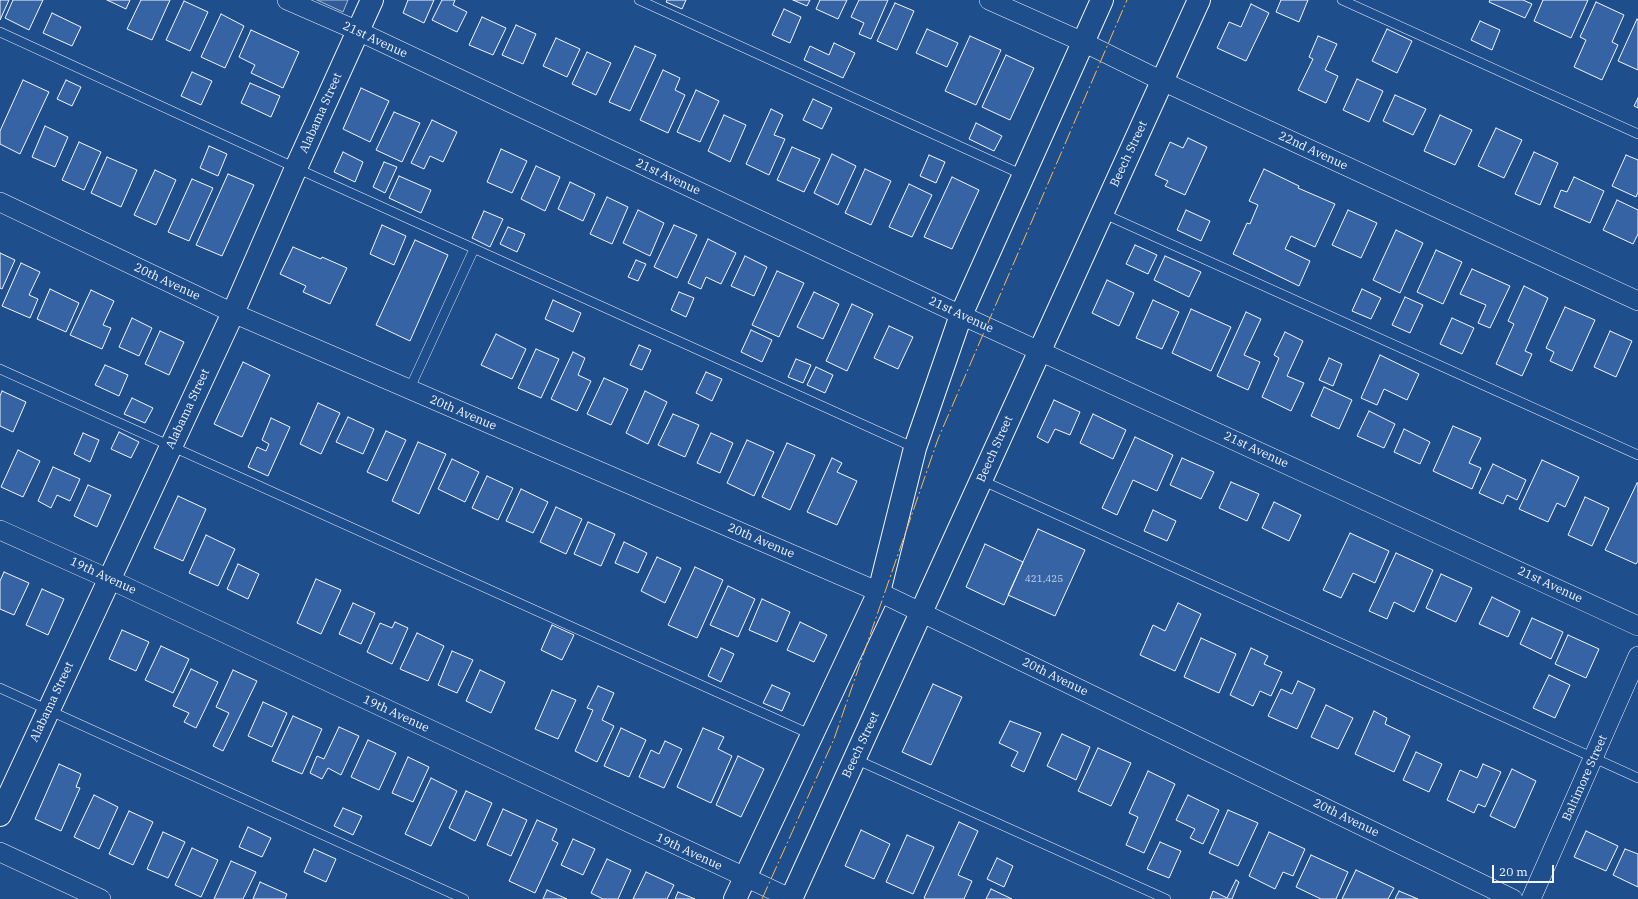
<!DOCTYPE html>
<html>
<head>
<meta charset="utf-8">
<style>
	body { margin:0 }
	#map { position:relative; width:1638px; height:899px; overflow:hidden; background:#1f4e8c; font-family:"IBM Plex Serif",serif }
	canvas { display:block }
	.scale { position:absolute; left:1492px; top:865px; width:62px; height:18px; box-sizing:border-box; border:2px solid #f2f6ff; border-top:0; padding-left:5px; font-size:12px; line-height:14px; white-space:nowrap; color:#f2f6ff; -webkit-text-stroke:3px #1f4e8c; paint-order:stroke }
</style>
</head>
<body>
<div id="map">
<canvas width="1638" height="899"></canvas>
<div class="scale">20 m</div>
</div>
<script>
const g = document.querySelector('canvas').getContext('2d');
g.lineJoin = 'round';
function fill(path, color) { g.fillStyle = color; g.fill(path, 'evenodd'); }
const poly = rows => new Path2D(rows.map(r => 'M' + r).join(''));
function trace(path, color, width, dash) { g.strokeStyle = color; g.lineWidth = width; g.lineCap = dash ? 'butt' : 'round'; g.setLineDash(dash || []); g.stroke(path); }
function drawText(font, color, halo, rows, align = 'center') {
  g.font = font + ' "IBM Plex Serif",serif'; g.lineWidth = 3; g.setLineDash([]); g.textBaseline = 'middle'; g.strokeStyle = halo; g.fillStyle = color; for (const [text, x, y, turn = 0] of rows) {
    g.save(); g.translate(x, y); g.rotate((+turn || 0) * Math.PI / 180); g.textAlign = isNaN(turn) ? turn : align; if (halo) g.strokeText(text, 0, 0); g.fillText(text, 0, 0); g.restore();
  }
}
const built = poly([
	[317,0,348,0,343,12,317,0]
]);
fill(built, '#305b95');
trace(built, '#a8bbd7', 1);
const building = poly([
	[0,0,9,0,0,20,0,0],
	[13,0,43,0,29,30,5,18,13,0],
	[107,0,130,0,126,9,107,0],
	[141,0,170,0,152,40,127,29,141,0],
	[408,0,434,0,424,23,403,13,408,0],
	[442,0,455,0,453,5,467,12,457,32,432,20,442,0],
	[667,0,686,0,682,9,666,2,667,0],
	[793,0,810,0,807,6,793,0],
	[820,0,847,0,838,19,816,9,820,0],
	[859,0,888,0,871,39,859,34,864,23,851,17,859,0],
	[1281,0,1308,0,1299,22,1276,12,1281,0],
	[1490,0,1523,0,1532,4,1525,18,1489,2,1490,0],
	[1543,0,1588,0,1571,38,1534,21,1543,0],
	[184,1,208,12,190,51,166,40,184,1],
	[1596,2,1624,15,1612,42,1618,45,1602,80,1574,67,1586,40,1580,37,1596,2],
	[895,3,914,11,897,50,877,41,895,3],
	[1251,4,1269,13,1246,61,1217,48,1229,22,1241,27,1251,4],
	[784,9,801,17,790,43,772,35,784,9],
	[52,13,81,27,72,46,43,33,52,13],
	[221,14,244,26,225,68,201,57,221,14],
	[482,17,506,28,493,55,469,45,482,17],
	[1637,19,1638,20,1638,70,1618,61,1637,19],
	[1480,21,1500,30,1492,50,1471,40,1480,21],
	[516,25,536,34,523,64,502,55,516,25],
	[927,29,958,43,947,67,916,53,927,29],
	[1387,29,1412,41,1397,73,1372,61,1387,29],
	[251,30,299,52,283,88,251,73,255,65,239,57,251,30],
	[970,36,1001,50,976,105,945,91,970,36],
	[1318,36,1337,44,1325,70,1338,76,1326,103,1298,90,1313,59,1309,57,1318,36],
	[556,38,580,49,567,77,543,66,556,38],
	[834,43,855,53,843,78,804,60,810,46,829,55,834,43],
	[635,46,656,55,630,111,609,102,635,46],
	[587,52,611,63,596,95,572,84,587,52],
	[1006,55,1034,68,1010,120,982,107,1006,55],
	[663,70,680,78,675,90,685,95,668,133,640,120,663,70],
	[192,72,212,81,201,105,181,96,192,72],
	[1357,79,1383,91,1369,122,1343,110,1357,79],
	[23,80,49,92,20,154,0,144,0,131,23,80],
	[66,80,81,87,72,106,57,99,66,80],
	[250,83,280,96,271,117,241,103,250,83],
	[361,88,389,101,370,142,343,129,361,88],
	[696,90,719,101,700,142,677,132,696,90],
	[1395,95,1426,109,1413,135,1383,121,1395,95],
	[1638,98,1638,108,1634,106,1638,98],
	[813,99,832,108,822,129,803,120,813,99],
	[771,109,783,115,774,135,785,139,769,175,746,164,771,109],
	[394,112,420,123,402,162,376,150,394,112],
	[724,115,746,125,730,162,708,151,724,115],
	[1440,115,1472,130,1455,165,1424,151,1440,115],
	[432,120,457,132,443,162,430,156,424,169,411,163,432,120],
	[976,123,1002,136,994,151,969,139,976,123],
	[45,126,68,137,55,167,32,157,45,126],
	[1496,128,1522,140,1504,178,1478,166,1496,128],
	[1188,138,1207,147,1185,195,1165,186,1168,181,1155,175,1170,142,1183,148,1188,138],
	[79,142,101,152,84,190,62,180,79,142],
	[209,146,227,154,218,176,200,168,209,146],
	[792,147,820,159,804,192,777,180,792,147],
	[501,149,527,161,512,193,487,182,501,149],
	[343,152,363,162,355,182,334,172,343,152],
	[1534,152,1558,163,1540,205,1515,194,1534,152],
	[832,154,856,166,838,205,814,193,832,154],
	[929,155,945,162,936,183,920,176,929,155],
	[1626,155,1638,160,1638,192,1636,197,1612,186,1626,155],
	[107,157,137,170,121,207,91,193,107,157],
	[384,162,397,167,385,193,373,187,384,162],
	[536,166,560,177,545,211,521,199,536,166],
	[865,169,891,181,871,225,845,213,865,169],
	[1264,169,1299,186,1298,188,1335,204,1315,247,1291,236,1285,249,1310,261,1299,286,1233,254,1247,223,1250,224,1258,205,1249,201,1264,169],
	[155,170,176,180,156,225,134,215,155,170],
	[228,174,254,185,222,256,196,245,228,174],
	[399,176,431,190,421,213,389,198,399,176],
	[952,177,979,190,952,249,924,237,952,177],
	[1574,177,1604,191,1590,223,1554,207,1561,190,1567,192,1574,177],
	[192,179,213,188,189,241,168,232,192,179],
	[570,182,595,194,583,221,558,209,570,182],
	[909,184,932,195,912,237,889,227,909,184],
	[607,197,628,207,612,244,590,234,607,197],
	[1617,200,1638,210,1638,234,1633,244,1603,230,1617,200],
	[638,210,664,223,650,256,623,243,638,210],
	[1186,210,1210,221,1201,241,1177,230,1186,210],
	[1348,210,1377,223,1361,258,1332,245,1348,210],
	[484,211,503,219,490,247,472,238,484,211],
	[382,225,406,236,394,265,370,254,382,225],
	[674,225,697,235,677,278,654,267,674,225],
	[508,227,525,234,517,252,500,244,508,227],
	[1396,230,1423,243,1400,293,1373,280,1396,230],
	[708,239,736,253,721,284,706,277,701,289,688,283,708,239],
	[415,240,448,255,410,341,376,325,415,240],
	[1135,245,1157,255,1148,274,1126,264,1135,245],
	[293,247,321,259,322,257,347,268,330,304,303,292,306,286,280,274,293,247],
	[1436,250,1462,262,1443,304,1417,292,1436,250],
	[0,253,15,260,2,289,0,288,0,253],
	[745,256,767,267,754,296,731,286,745,256],
	[1165,256,1201,272,1189,297,1154,280,1165,256],
	[636,260,646,264,638,281,628,277,636,260],
	[21,263,40,272,29,295,38,299,30,318,2,306,21,263],
	[1472,269,1510,286,1490,328,1478,323,1486,305,1460,294,1472,269],
	[777,271,804,283,779,337,752,325,777,271],
	[1107,280,1134,293,1119,326,1092,313,1107,280],
	[1524,286,1548,298,1525,351,1532,354,1522,376,1496,364,1514,324,1508,321,1524,286],
	[50,289,79,303,66,332,37,319,50,289],
	[1362,289,1381,298,1371,319,1352,311,1362,289],
	[91,290,114,301,103,325,111,328,102,349,70,335,91,290],
	[679,292,694,298,686,317,671,310,679,292],
	[814,292,839,304,823,339,797,327,814,292],
	[1405,297,1423,305,1410,333,1392,325,1405,297],
	[553,300,581,313,573,332,545,319,553,300],
	[1153,300,1179,312,1162,349,1136,338,1153,300],
	[852,304,873,314,847,371,826,361,852,304],
	[1565,307,1595,320,1572,371,1550,361,1554,352,1546,348,1565,307],
	[1191,309,1231,327,1211,371,1172,353,1191,309],
	[1246,312,1261,319,1244,355,1260,362,1248,390,1217,376,1246,312],
	[132,318,152,328,139,356,119,347,132,318],
	[1452,318,1474,328,1462,354,1440,344,1452,318],
	[889,326,913,337,898,369,874,358,889,326],
	[751,330,772,340,762,362,741,352,751,330],
	[160,331,184,342,169,375,145,364,160,331],
	[1610,331,1632,341,1616,377,1594,367,1610,331],
	[1285,332,1303,341,1287,376,1304,383,1291,411,1262,397,1279,358,1274,355,1285,332],
	[496,334,526,349,512,379,481,365,496,334],
	[639,345,651,350,642,370,630,365,639,345],
	[536,349,559,359,541,398,518,388,536,349],
	[573,352,585,358,578,375,591,381,577,411,551,399,573,352],
	[1380,355,1419,374,1407,400,1384,389,1377,405,1361,398,1380,355],
	[1329,358,1342,364,1333,386,1319,380,1329,358],
	[796,359,811,365,803,383,788,377,796,359],
	[243,362,270,375,242,437,214,424,243,362],
	[105,365,128,375,119,396,95,385,105,365],
	[816,367,833,375,825,393,807,385,816,367],
	[706,372,722,379,712,401,696,393,706,372],
	[604,378,628,389,611,425,587,414,604,378],
	[1324,387,1352,400,1339,429,1311,416,1324,387],
	[2,391,26,402,13,432,0,426,0,396,2,391],
	[645,391,667,402,648,444,626,433,645,391],
	[132,398,153,408,145,423,124,414,132,398],
	[1054,400,1080,412,1070,435,1055,429,1048,443,1037,437,1054,400],
	[318,403,340,413,321,454,300,444,318,403],
	[1369,411,1395,424,1384,448,1357,436,1369,411],
	[673,414,699,425,685,457,658,445,673,414],
	[1093,414,1126,430,1113,459,1080,443,1093,414],
	[348,417,374,429,363,454,336,442,348,417],
	[271,418,290,427,268,476,248,467,257,447,266,451,269,444,262,440,271,418],
	[1453,426,1481,438,1469,463,1481,468,1472,489,1433,471,1453,426],
	[1404,429,1430,442,1420,464,1394,452,1404,429],
	[386,431,406,440,387,481,367,472,386,431],
	[119,432,139,442,131,458,111,449,119,432],
	[83,433,99,440,90,462,74,454,83,433],
	[711,433,733,443,720,473,697,463,711,433],
	[1135,437,1173,455,1157,491,1133,480,1117,515,1102,508,1135,437],
	[747,440,774,452,754,496,727,483,747,440],
	[418,442,446,454,419,514,392,501,418,442],
	[787,443,815,455,790,510,762,497,787,443],
	[18,450,40,461,23,497,1,487,18,450],
	[832,458,842,463,837,472,857,481,837,525,807,512,832,458],
	[1182,458,1214,472,1201,499,1170,485,1182,458],
	[452,459,479,472,465,502,438,489,452,459],
	[1542,460,1579,477,1565,507,1557,503,1548,522,1519,509,1542,460],
	[1493,464,1526,480,1517,500,1507,495,1503,504,1479,493,1493,464],
	[53,467,80,479,70,501,57,495,51,508,38,501,53,467],
	[487,476,513,488,498,520,472,508,487,476],
	[1231,482,1259,494,1247,521,1219,508,1231,482],
	[1637,483,1638,483,1638,561,1636,564,1605,550,1637,483],
	[88,485,111,495,97,527,74,516,88,485],
	[521,489,548,502,533,533,506,521,521,489],
	[178,496,206,509,183,561,154,548,178,496],
	[1585,497,1609,508,1592,546,1568,535,1585,497],
	[1274,502,1301,515,1289,541,1262,528,1274,502],
	[556,507,582,519,566,554,540,542,556,507],
	[1153,510,1176,521,1167,541,1144,531,1153,510],
	[588,522,615,534,601,566,574,554,588,522],
	[1038,529,1085,550,1055,616,1008,595,1038,529],
	[1350,533,1389,551,1375,583,1353,573,1341,598,1323,590,1350,533],
	[206,535,235,549,218,586,189,573,206,535],
	[624,542,647,553,638,573,615,563,624,542],
	[985,544,1023,562,1004,605,966,587,985,544],
	[1396,553,1433,570,1414,612,1394,602,1387,619,1369,611,1396,553],
	[657,557,681,568,665,603,641,591,657,557],
	[238,564,259,574,248,599,227,589,238,564],
	[695,567,723,580,697,638,668,625,695,567],
	[4,572,29,583,14,615,0,609,0,581,4,572],
	[1441,574,1472,588,1456,622,1426,608,1441,574],
	[316,579,341,590,321,634,297,623,316,579],
	[728,586,755,599,738,637,710,625,728,586],
	[42,589,64,599,48,635,26,625,42,589],
	[1492,597,1520,611,1508,637,1479,624,1492,597],
	[762,599,790,612,777,642,749,630,762,599],
	[353,603,375,613,361,644,339,634,353,603],
	[1178,603,1201,614,1175,671,1140,655,1153,625,1165,631,1178,603],
	[1532,618,1563,632,1551,659,1520,644,1532,618],
	[395,622,408,628,392,664,367,652,380,623,392,628,395,622],
	[800,622,827,635,814,662,787,650,800,622],
	[552,625,574,635,562,660,541,650,552,625],
	[122,630,149,642,136,671,109,659,122,630],
	[417,633,444,646,428,681,400,669,417,633],
	[1568,635,1599,649,1586,678,1555,664,1568,635],
	[1201,638,1236,654,1219,693,1184,677,1201,638],
	[161,646,189,659,173,693,145,680,161,646],
	[721,648,734,654,721,682,708,676,721,648],
	[1251,648,1268,656,1264,664,1282,672,1271,696,1260,691,1253,706,1230,695,1251,648],
	[452,651,473,660,457,693,438,685,452,651],
	[191,669,218,682,196,728,184,722,189,713,173,706,191,669],
	[233,670,257,681,223,751,213,746,229,713,216,707,233,670],
	[480,670,505,682,491,713,466,701,480,670],
	[1549,675,1570,685,1555,718,1533,708,1549,675],
	[1298,681,1315,689,1297,729,1268,716,1281,689,1292,694,1298,681],
	[933,684,962,697,931,765,902,752,933,684],
	[772,685,790,693,782,711,763,703,772,685],
	[598,686,614,693,602,720,614,726,597,762,575,751,593,710,587,708,598,686],
	[552,690,576,700,558,739,535,729,552,690],
	[263,702,287,713,272,747,248,736,263,702],
	[1326,705,1353,718,1338,749,1311,737,1326,705],
	[1374,711,1387,718,1385,724,1410,736,1394,772,1355,754,1374,711],
	[293,716,322,729,302,774,272,761,293,716],
	[1010,721,1041,733,1024,772,1011,766,1018,752,999,743,1010,721],
	[339,727,359,736,341,775,328,768,322,779,310,773,317,756,324,759,339,727],
	[621,728,646,740,629,777,604,766,621,728],
	[703,728,724,737,718,749,732,756,711,803,677,787,703,728],
	[1062,734,1090,747,1076,780,1047,766,1062,734],
	[368,740,396,753,379,790,351,777,368,740],
	[665,741,682,749,664,788,639,777,651,750,659,754,665,741],
	[1098,748,1131,763,1111,806,1078,791,1098,748],
	[1416,752,1442,764,1429,792,1403,780,1416,752],
	[738,756,764,769,741,817,716,805,738,756],
	[408,757,429,767,413,802,392,793,408,757],
	[59,764,81,774,76,787,80,788,61,831,35,819,59,764],
	[1483,764,1501,772,1485,807,1478,804,1474,813,1447,800,1460,770,1477,778,1483,764],
	[1512,769,1536,781,1515,828,1490,816,1512,769],
	[1148,771,1175,784,1144,853,1126,845,1138,817,1129,813,1148,771],
	[431,778,457,791,431,846,405,834,431,778],
	[466,791,492,803,475,841,449,828,466,791],
	[94,795,118,807,99,849,74,837,94,795],
	[1188,795,1219,810,1203,844,1190,838,1195,829,1176,820,1188,795],
	[343,808,362,816,353,835,334,826,343,808],
	[503,809,527,820,511,856,487,845,503,809],
	[1228,810,1258,823,1238,866,1209,853,1228,810],
	[129,811,153,822,133,865,109,854,129,811],
	[537,820,557,829,552,840,558,843,535,893,509,881,537,820],
	[959,822,978,831,958,875,972,881,964,899,926,899,924,898,959,822],
	[248,827,271,838,262,857,239,847,248,827],
	[861,830,890,844,874,879,845,866,861,830],
	[1586,831,1618,846,1606,871,1574,857,1586,831],
	[163,832,185,842,168,878,147,869,163,832],
	[1269,832,1305,849,1293,876,1283,872,1275,889,1249,876,1269,832],
	[907,835,934,847,913,894,886,882,907,835],
	[573,839,595,849,583,875,561,865,573,839],
	[1160,842,1181,851,1169,878,1147,869,1160,842],
	[192,848,218,860,201,897,175,885,192,848],
	[314,849,336,859,326,882,304,872,314,849],
	[1625,849,1638,854,1638,887,1613,875,1625,849],
	[1311,855,1348,872,1336,899,1321,899,1296,887,1311,855],
	[997,858,1013,866,1004,887,987,879,997,858],
	[607,859,631,870,618,899,603,899,591,893,607,859],
	[231,861,256,872,243,899,214,899,231,861],
	[1356,870,1394,888,1388,899,1342,899,1356,870],
	[646,872,674,885,667,899,633,899,646,872],
	[1236,880,1239,882,1232,899,1210,899,1213,891,1227,898,1236,880],
	[260,882,287,894,285,899,253,899,260,882],
	[991,889,1012,899,986,899,991,889],
	[547,890,567,899,543,899,547,890],
	[1399,891,1418,899,1395,899,1399,891],
	[678,892,695,899,675,899,678,892]
]);
fill(building, '#3563a3');
trace(building, '#f2f6ff', 1);
const lane = poly([
	[639,0,1023,175],
	[1342,0,1638,134],
	[0,32,296,168,915,448],
	[1102,213,1638,455],
	[0,369,812,735],
	[409,390,474,249],
	[981,480,1638,778],
	[0,688,464,899],
	[855,759,1166,899]
]);
const street = poly([
	[287,0,358,31,961,315,1638,626],
	[989,0,1083,42,1162,81,1638,301],
	[0,202,233,313,879,592,1513,899],
	[0,530,109,579,792,899],
	[0,852,101,899],
	[1531,899,1638,656]
]);
const secondary = poly([
	[0,815,233,313,296,168,372,0],
	[735,899,879,592,915,448,961,315,1102,0],
	[791,899,1199,0]
]);
trace(lane, '#f2f6ff', 10);
trace(street, '#f2f6ff', 20);
trace(secondary, '#f2f6ff', 24);
trace(lane, '#1f4e8c', 9);
trace(street, '#1f4e8c', 19);
trace(secondary, '#1f4e8c', 22);
trace(poly([
	[762,899,834,739,938,439,1127,0]
]), '#ffb74d', 1, [14, 3, 2, 3]);
drawText('10px', '#c3d1e8', null, [
	["421,425",1044,579]
]);
drawText('12px', '#f2f6ff', '#1f4e8c', [
	["21st Avenue",375,40,25],
	["Alabama Street",321,113,-66],
	["22nd Avenue",1313,151,25],
	["Beech Street",1129,154,-65],
	["21st Avenue",668,177,25],
	["20th Avenue",167,282,25],
	["21st Avenue",961,315,25],
	["Alabama Street",188,409,-65],
	["20th Avenue",463,413,23],
	["Beech Street",995,449,-66],
	["21st Avenue",1256,450,25],
	["20th Avenue",761,541,23],
	["19th Avenue",103,576,25],
	["21st Avenue",1550,585,25],
	["20th Avenue",1055,677,26],
	["Alabama Street",52,702,-65],
	["19th Avenue",396,714,25],
	["Beech Street",861,745,-65],
	["Baltimore Street",1585,778,-66],
	["20th Avenue",1346,818,26],
	["19th Avenue",689,852,25]
]);
</script>
</body>
</html>
